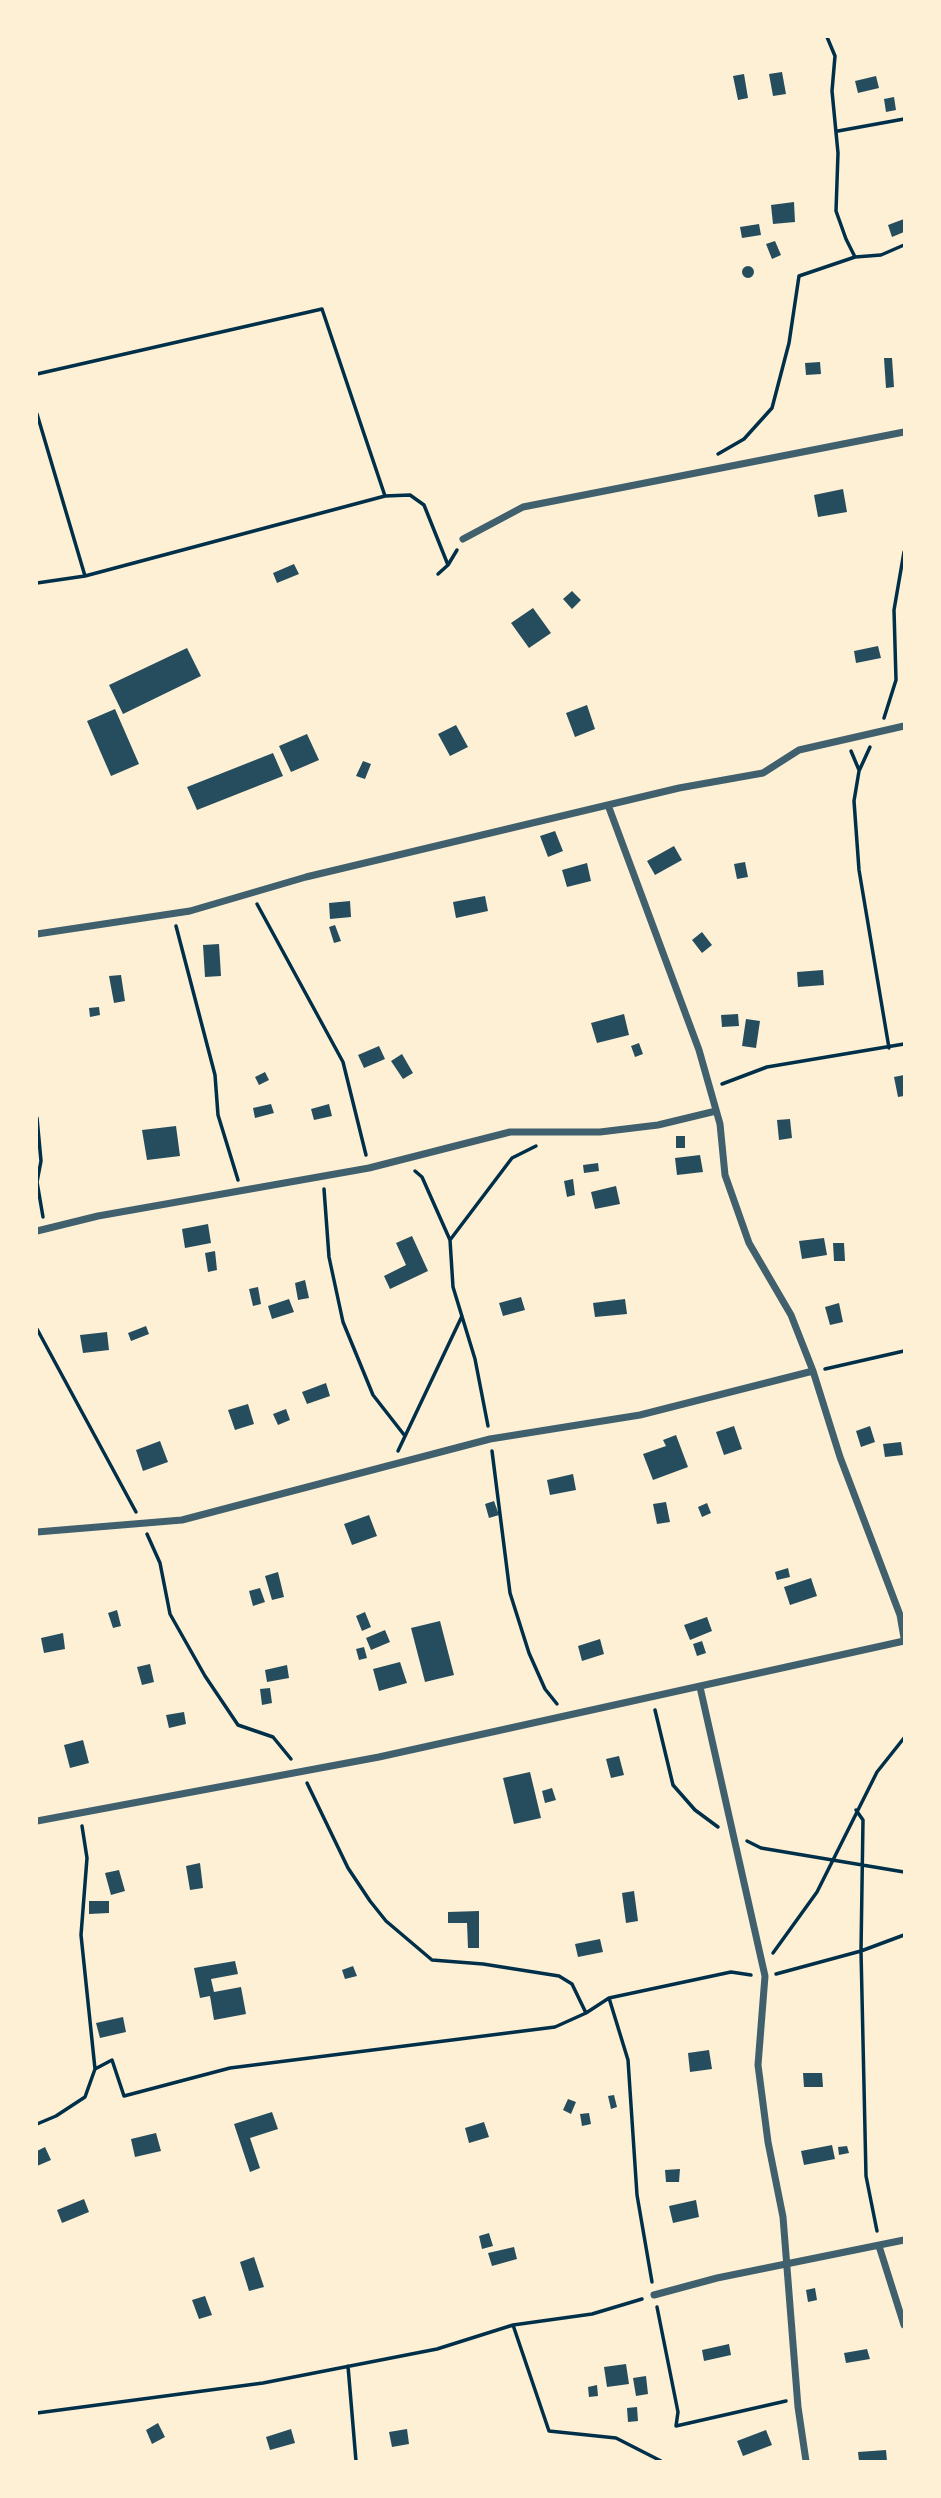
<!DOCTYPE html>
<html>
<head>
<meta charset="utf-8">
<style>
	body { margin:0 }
	#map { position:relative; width:941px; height:2498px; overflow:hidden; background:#fdf0d5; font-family:Mulish,sans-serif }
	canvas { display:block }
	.frame { position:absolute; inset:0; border:38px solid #fdf0d5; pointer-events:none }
</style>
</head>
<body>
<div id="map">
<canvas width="941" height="2498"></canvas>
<div class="frame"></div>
</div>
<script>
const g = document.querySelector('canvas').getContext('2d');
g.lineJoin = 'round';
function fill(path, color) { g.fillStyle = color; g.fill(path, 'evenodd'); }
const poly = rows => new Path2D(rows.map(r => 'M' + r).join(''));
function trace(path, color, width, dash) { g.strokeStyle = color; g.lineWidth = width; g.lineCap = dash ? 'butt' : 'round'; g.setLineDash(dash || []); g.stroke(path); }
fill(poly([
	[782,72,786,94,773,96,769,74],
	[744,74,748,98,738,100,733,76],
	[876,76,879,88,858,93,855,81],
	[894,97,896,110,886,112,884,99],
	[794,202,795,222,773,224,771,205],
	[904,219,904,232,892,237,888,225],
	[759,224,761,235,742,238,740,227],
	[775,241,781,255,772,259,766,244],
	'742 272a6 6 0 1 1 12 0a6 6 0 1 1-12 0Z',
	[884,358,892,358,894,387,886,388],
	[820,362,821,374,806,375,805,363],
	[843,489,847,512,818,517,814,495],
	[294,564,299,574,277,583,273,573],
	[572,591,581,600,572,609,563,599],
	[533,608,551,633,529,648,511,623],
	[878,646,881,658,856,663,854,651],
	[187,648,201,676,123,714,109,685],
	[587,705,595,729,575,737,566,713],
	[115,709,139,764,111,776,87,721],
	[456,725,468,747,450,756,438,734],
	[307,734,319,760,291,772,279,746],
	[273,753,283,776,197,810,187,787],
	[363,761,371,764,365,779,356,776],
	[555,831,563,851,548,857,540,836],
	[674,846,682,860,655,875,647,861],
	[745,862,748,877,737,879,734,864],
	[587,863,591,881,567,887,562,870],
	[485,896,488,911,456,918,453,902],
	[350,901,351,917,330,919,329,903],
	[335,925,341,941,334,943,329,927],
	[702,932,712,945,702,953,692,940],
	[219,944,221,976,205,977,203,945],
	[823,970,824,985,798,987,797,972],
	[121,975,125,1001,114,1003,109,976],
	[99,1007,100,1015,90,1017,89,1008],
	[624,1014,629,1035,597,1043,591,1023],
	[738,1014,739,1026,722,1027,721,1015],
	[746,1019,760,1021,756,1048,742,1046],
	[639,1043,643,1054,635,1057,631,1046],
	[379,1046,385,1059,364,1068,358,1055],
	[402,1054,413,1073,403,1079,391,1061],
	[265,1072,269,1080,259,1085,255,1077],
	[904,1075,904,1096,898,1097,894,1077],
	[271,1104,274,1113,255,1118,253,1108],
	[329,1104,332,1116,314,1120,311,1109],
	[790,1119,792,1138,779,1140,777,1120],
	[176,1126,180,1156,147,1160,142,1130],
	[676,1136,685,1136,685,1148,676,1148],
	[700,1155,703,1172,677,1175,675,1158],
	[598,1163,599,1171,584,1173,583,1165],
	[573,1179,575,1195,567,1197,564,1181],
	[616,1186,620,1204,595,1209,591,1192],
	[208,1224,211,1243,185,1248,182,1229],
	[412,1236,428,1271,390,1289,384,1276,406,1265,396,1243],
	[824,1238,827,1255,802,1259,799,1241],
	[833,1243,844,1243,845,1261,834,1261],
	[215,1251,217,1270,208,1272,205,1253],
	[305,1280,309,1298,298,1300,295,1283],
	[258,1287,261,1304,253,1306,249,1289],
	[521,1297,525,1310,503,1316,499,1303],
	[289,1299,294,1312,272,1319,268,1306],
	[625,1299,627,1314,595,1317,593,1303],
	[839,1303,843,1322,830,1325,825,1307],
	[146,1326,149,1334,131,1341,128,1333],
	[107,1332,109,1350,83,1353,80,1335],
	[326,1383,330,1396,307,1404,302,1392],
	[248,1404,254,1424,235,1430,228,1410],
	[286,1409,290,1420,278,1425,273,1414],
	[734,1426,742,1449,724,1455,716,1432],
	[870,1426,875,1442,861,1447,856,1431],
	[676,1435,688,1467,653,1480,643,1454,666,1446,663,1440],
	[160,1441,168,1462,143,1471,136,1450],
	[901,1442,903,1455,885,1457,883,1444],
	[573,1474,576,1490,550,1495,547,1480],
	[494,1501,499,1515,489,1518,485,1504],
	[666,1502,670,1522,657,1524,653,1504],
	[707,1503,711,1513,702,1517,698,1507],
	[369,1515,377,1536,352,1545,344,1524],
	[788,1568,790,1577,777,1580,775,1572],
	[278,1572,284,1597,272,1600,265,1576],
	[811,1578,817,1596,790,1605,784,1587],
	[260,1588,265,1602,253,1606,249,1591],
	[117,1610,121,1626,113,1628,108,1613],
	[365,1612,371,1627,362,1631,356,1616],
	[707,1617,712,1631,690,1640,684,1625],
	[440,1621,454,1675,425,1682,411,1628],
	[385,1630,390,1642,371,1650,366,1638],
	[63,1633,65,1649,44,1653,41,1638],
	[600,1639,604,1654,582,1661,578,1646],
	[702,1641,706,1653,697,1656,693,1644],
	[364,1647,367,1658,359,1660,356,1649],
	[400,1662,407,1683,379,1691,373,1669],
	[150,1664,154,1682,142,1685,137,1667],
	[287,1665,289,1678,267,1682,265,1670],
	[270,1688,272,1703,262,1705,260,1689],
	[184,1712,186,1724,169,1728,166,1715],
	[83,1740,89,1763,70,1768,64,1745],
	[619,1756,624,1775,611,1778,606,1759],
	[530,1772,541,1818,514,1824,503,1778],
	[552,1788,556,1800,545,1803,542,1791],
	[200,1863,203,1888,190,1890,186,1866],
	[119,1870,125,1891,111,1895,105,1873],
	[634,1891,638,1921,626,1923,622,1893],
	[89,1901,109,1901,109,1913,89,1914],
	[479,1911,479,1948,468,1948,467,1923,448,1923,448,1912],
	[600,1939,603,1952,578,1957,575,1944],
	[235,1961,238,1974,211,1979,214,1992,241,1987,246,2014,214,2020,210,1996,200,1998,194,1968],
	[353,1966,357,1976,345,1979,342,1970],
	[123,2017,126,2032,100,2038,96,2023],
	[709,2050,712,2069,690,2072,688,2053],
	[803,2073,822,2073,823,2087,804,2087],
	[614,2095,617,2107,611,2109,608,2096],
	[568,2099,576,2102,571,2114,563,2110],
	[272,2112,278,2129,250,2138,260,2168,250,2172,234,2124],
	[589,2113,591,2124,582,2126,580,2114],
	[484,2122,489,2137,469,2143,465,2128],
	[156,2133,161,2151,135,2157,131,2139],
	[832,2145,835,2159,804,2165,801,2151],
	[847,2146,849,2153,839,2155,838,2147],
	[45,2147,51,2160,37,2166,37,2151],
	[680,2169,679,2182,666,2182,665,2170],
	[84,2199,89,2212,62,2223,57,2210],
	[696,2200,699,2217,673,2223,669,2206],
	[489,2233,493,2246,482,2249,479,2236],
	[514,2247,517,2259,492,2266,488,2253],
	[254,2257,264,2287,249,2291,240,2262],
	[815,2288,817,2300,808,2302,806,2290],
	[205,2296,212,2315,199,2319,192,2300],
	[729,2344,731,2355,704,2361,702,2350],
	[867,2349,870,2359,846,2363,844,2353],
	[626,2364,629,2384,607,2387,604,2367],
	[646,2376,648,2394,636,2396,633,2378],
	[597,2385,598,2396,589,2397,588,2387],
	[637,2407,638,2421,628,2422,627,2408],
	[158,2423,165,2437,152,2444,146,2430],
	[291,2429,295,2443,270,2450,266,2437],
	[407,2429,409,2444,392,2447,389,2432],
	[766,2430,772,2445,743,2456,737,2441],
	[886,2450,887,2461,859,2461,858,2452]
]), '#264d5e');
trace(poly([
	[827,37,835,56,832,91,838,153,836,211,846,239,855,257,881,255,904,245],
	[838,131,904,119],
	[37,374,322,309,385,496,85,576,37,414],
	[718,454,744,439,772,408,789,343,799,276,855,257],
	[385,496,410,495,424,505,448,565],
	[438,574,448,565,457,550],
	[37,583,85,576],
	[884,718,896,680,894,610,904,552],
	[870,747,859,771,854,801,859,870,889,1048],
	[851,751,859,770],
	[257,904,343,1062,366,1155],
	[176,926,215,1075,218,1115,238,1180],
	[722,1084,767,1067,904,1044],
	[37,1118,41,1161,37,1182,43,1217],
	[415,1171,422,1177,450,1240],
	[324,1189,329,1257,343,1322,373,1395,405,1436],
	[37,1329,136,1512],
	[825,1369,904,1351],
	[488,1426,475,1359,453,1287,450,1240,512,1158,536,1146],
	[398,1451,462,1316],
	[492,1451,510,1593,529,1653,545,1689,557,1704],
	[147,1534,160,1563,170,1614,205,1676,238,1725,273,1737,291,1759],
	[655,1710,673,1785,695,1810,718,1827],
	[307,1783,348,1868,370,1901,386,1921,432,1960,483,1964,559,1976,572,1984,586,2013],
	[856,1810,863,1820,861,1951,866,2176,877,2231],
	[747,1841,761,1848,904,1872],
	[773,1953,817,1892,877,1772,904,1738],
	[776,1974,861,1951,904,1935],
	[609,1998,628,2060,637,2195,652,2282],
	[95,2069,112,2060,124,2096,230,2068,555,2027,586,2013,609,1998,731,1972,751,1975],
	[37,2124,56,2116,85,2097,95,2069,81,1935,87,1858,82,1826],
	[657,2307,678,2412,676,2426,786,2401],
	[513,2325,549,2431,616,2438,661,2461],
	[348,2366,356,2461],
	[37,2413,263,2383,437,2349,513,2325,592,2314,642,2299]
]), '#003049', 3.5);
trace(poly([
	[463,539,523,507,904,432],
	[608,805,699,1050,720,1124,725,1175,749,1243,791,1315,813,1371,840,1457,900,1615,904,1638],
	[37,934,190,911,306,877,679,788,763,773,799,750,904,726],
	[37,1231,98,1216,369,1168,510,1132,600,1132,658,1125,716,1111],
	[37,1532,182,1520,490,1439,640,1415,813,1371],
	[700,1687,765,1976,758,2065,768,2142,783,2217,798,2407,806,2461],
	[37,1821,379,1757,904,1641],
	[879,2246,904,2325],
	[654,2295,717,2278,904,2240]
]), '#3f606c', 7);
</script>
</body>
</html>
